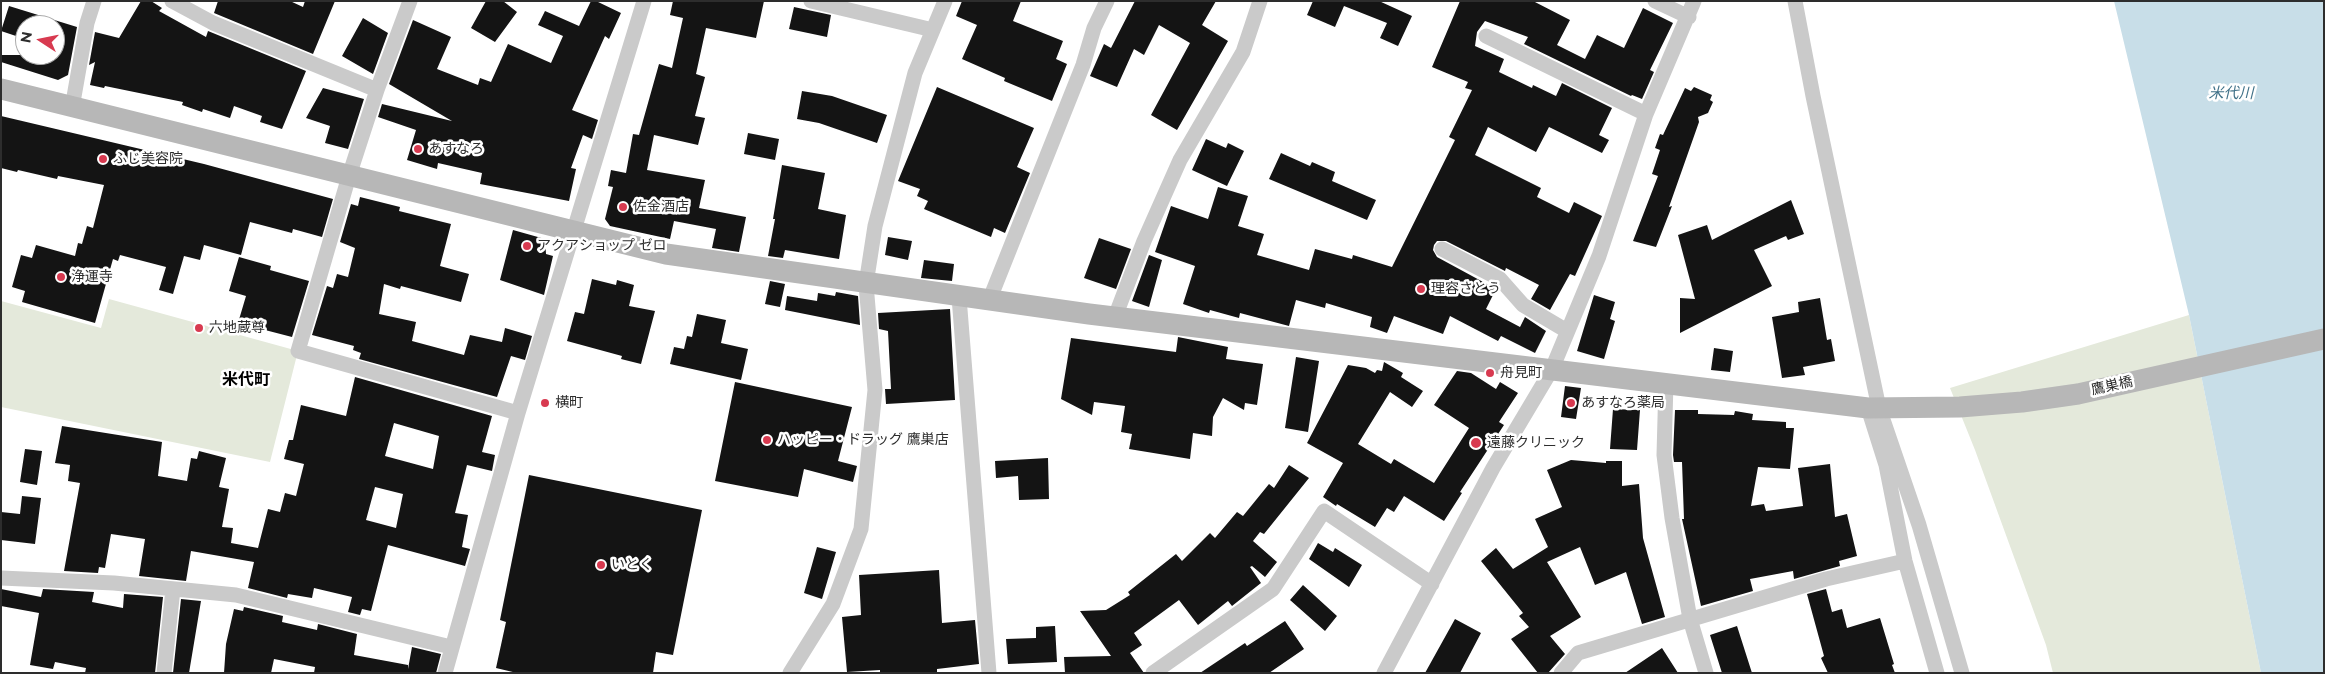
<!DOCTYPE html>
<html>
<head>
<meta charset="utf-8">
<style>
	body { margin:0 }
	#map { position:relative; width:2325px; height:674px; overflow:hidden; background:#fff; font-family:Montserrat,sans-serif }
	canvas { display:block }
	.frame { position:absolute; inset:0; border:2px solid #2d2d2d; pointer-events:none }
	.north { position:absolute; left:15px; top:15px; width:50px; height:50px; box-sizing:border-box; background:#fff; border:1px solid #ababab; border-radius:50%; rotate:281deg; font-size:14px; font-weight:700; line-height:20px; text-align:center; color:#2d2d2d }
	.north::after { content:''; display:block; margin:auto; width:18px; height:22px; background:#d83a50; clip-path:polygon(50% 0,100% 100%,50% 72%,0 100%) }
</style>
</head>
<body>
<div id="map">
<canvas width="2325" height="674"></canvas>
<div class="frame"></div>
<div class="north">N</div>
</div>
<script>
const g = document.querySelector('canvas').getContext('2d');
g.lineJoin = 'round';
function fill(path, color) { g.fillStyle = color; g.fill(path, 'evenodd'); }
const poly = rows => new Path2D(rows.map(r => 'M' + r).join(''));
function trace(path, color, width, dash) { g.strokeStyle = color; g.lineWidth = width; g.lineCap = dash ? 'butt' : 'round'; g.setLineDash(dash || []); g.stroke(path); }
function drawText(font, color, halo, rows, align = 'center') {
  g.font = font + ' Montserrat,"Noto Sans JP",sans-serif'; g.lineWidth = 5; g.setLineDash([]); g.textBaseline = 'middle'; g.strokeStyle = halo; g.fillStyle = color; for (const [text, x, y, turn = 0] of rows) {
    g.save(); g.translate(x, y); g.rotate((+turn || 0) * Math.PI / 180); g.textAlign = isNaN(turn) ? turn : align; if (halo) g.strokeText(text, 0, 0); g.fillText(text, 0, 0); g.restore();
  }
}
fill(poly([
	[109,299,298,351,270,462,1,407,1,301,101,328],
	[2189,315,2261,673,2053,673,2046,645,1975,450,1950,388]
]), '#e4e9db');
fill(poly([
	[2114,1,2324,1,2324,673,2261,673,2189,315]
]), '#c8dee8');
fill(poly([
	[141,1,151,1,162,8,159,11,206,37,208,31,306,71,282,129,260,122,262,116,234,106,230,118,203,109,202,112,182,105,183,102,105,86,104,88,90,85,95,62,89,65,95,32,119,38],
	[218,1,290,1,303,7,305,1,335,1,313,54,214,13],
	[486,1,503,1,517,12,495,42,471,28],
	[591,1,596,1,621,13,609,39,605,36,572,110,598,120,592,139,583,135,571,168,576,169,569,201,480,184,482,173,438,163,437,169,407,160,416,130,378,117,382,104,452,121,389,84,413,20,451,37,437,69,478,85,480,78,491,82,508,44,551,63,563,36,538,25,545,11,579,26],
	[673,1,764,1,756,38,706,28,696,74,705,77,695,116,705,118,698,145,654,135,647,170,705,180,699,208,746,217,739,252,712,248,716,229,674,221,670,239,610,226,605,219,613,187,608,186,611,170,626,173,633,134,639,135,659,64,672,68,683,18,670,15],
	[962,1,1021,1,1013,21,1063,41,1056,59,1067,64,1052,101,1004,81,1005,78,962,59,977,25,956,16],
	[1135,1,1216,1,1202,25,1228,41,1177,130,1151,115,1190,43,1159,25,1144,55,1134,49,1117,87,1090,76,1104,44,1111,48],
	[1313,1,1379,1,1412,16,1398,46,1380,38,1387,23,1344,6,1335,27,1307,15],
	[1460,1,1533,1,1570,20,1557,45,1585,59,1597,35,1624,48,1643,8,1673,23,1650,70,1654,72,1642,99,1632,95,1631,96,1524,44,1528,37,1485,21,1477,32,1475,46,1504,59,1499,72,1532,88,1533,85,1556,96,1562,83,1612,108,1599,135,1609,140,1602,153,1549,127,1536,152,1488,127,1475,155,1541,188,1537,197,1569,213,1574,202,1602,216,1575,276,1570,274,1550,310,1531,299,1539,285,1506,268,1505,271,1446,241,1437,241,1434,245,1433,250,1437,257,1496,289,1486,309,1520,327,1525,317,1546,331,1535,353,1501,336,1498,341,1450,316,1443,334,1394,316,1387,333,1370,327,1372,317,1326,303,1325,308,1296,300,1289,326,1240,313,1239,318,1210,310,1209,313,1183,304,1195,266,1155,252,1171,206,1208,219,1218,187,1248,196,1238,226,1264,234,1257,255,1309,270,1315,249,1352,259,1353,255,1392,267,1455,140,1449,137,1472,90,1465,88,1468,82,1432,67],
	[9,6,77,27,68,75,58,80,1,62,1,55,55,55,55,25,25,25,25,39,1,31],
	[794,7,831,15,827,37,789,29],
	[363,18,388,33,373,74,342,56],
	[937,87,1034,128,1017,167,1030,173,1005,233,994,228,991,237,924,209,928,201,917,196,920,189,898,181],
	[1694,87,1712,95,1710,100,1713,102,1708,113,1698,117,1699,122,1669,207,1672,206,1656,247,1633,241,1658,176,1652,174,1660,150,1655,148,1660,134,1663,135,1685,88,1691,91],
	[323,88,364,99,348,149,325,143,330,126,306,118],
	[802,91,832,96,887,115,877,143,819,123,797,119],
	[1,116,204,164,333,199,322,237,293,229,292,233,250,222,241,255,204,245,200,260,184,256,173,294,159,290,166,267,120,255,118,261,113,259,95,323,22,302,25,291,12,287,21,255,32,258,36,245,75,256,78,243,82,244,87,226,93,228,104,185,58,176,57,179,18,170,17,172,1,168],
	[748,133,779,139,775,160,744,154],
	[1206,139,1226,148,1228,143,1244,151,1227,186,1192,170],
	[1281,153,1310,166,1312,162,1335,172,1332,181,1376,200,1367,220,1269,179],
	[782,165,825,173,818,209,846,215,839,259,785,250,783,258,768,256,775,219,773,219],
	[360,197,400,207,399,211,451,224,440,266,469,274,461,302,401,286,400,289,384,284,379,314,416,322,412,341,464,355,470,335,502,342,505,328,532,336,525,360,511,356,497,397,359,359,361,353,353,350,354,346,312,335,327,286,333,288,337,274,348,277,355,248,340,242,351,204,358,206],
	[1791,200,1804,234,1788,240,1786,236,1754,250,1772,286,1680,333,1680,298,1695,299,1678,235,1707,225,1712,240],
	[513,230,545,239,546,254,553,256,544,295,500,280],
	[888,237,912,241,908,260,885,255],
	[1099,238,1131,249,1116,289,1084,278],
	[1149,255,1162,260,1149,307,1132,301],
	[239,257,271,266,270,270,309,281,292,337,238,323,246,296,229,291],
	[924,260,954,264,952,281,921,278],
	[592,279,616,285,617,280,634,285,629,306,655,311,641,364,621,359,622,356,567,341,575,312,584,314],
	[770,281,785,284,780,307,765,304],
	[836,292,858,296,860,325,785,310,787,296,817,301,818,293,835,296],
	[1594,295,1615,302,1610,319,1615,321,1604,359,1577,351],
	[1820,298,1827,340,1831,339,1835,361,1803,367,1805,375,1782,378,1772,317,1799,312,1798,302],
	[950,309,955,400,886,404,885,389,891,389,888,331,879,329,878,313],
	[697,314,726,320,721,343,748,349,741,380,670,364,674,347,684,349,687,336,692,337],
	[1178,337,1228,347,1226,359,1263,364,1257,405,1245,403,1244,410,1223,398,1213,417,1212,436,1193,433,1190,459,1129,449,1132,434,1121,432,1125,406,1094,402,1092,415,1061,399,1071,338,1176,352],
	[1714,348,1733,351,1730,372,1711,370],
	[1296,357,1319,361,1308,432,1285,428],
	[1384,362,1403,373,1401,377,1423,391,1412,407,1390,392,1358,444,1391,464,1394,459,1434,483,1469,428,1434,405,1457,371,1471,373,1496,389,1500,382,1518,393,1499,422,1504,425,1460,492,1462,493,1444,521,1404,496,1394,512,1387,508,1375,527,1337,504,1336,506,1323,497,1343,463,1307,443,1348,365,1366,368,1375,373,1377,370,1382,371],
	[355,377,492,416,482,452,495,455,492,471,467,465,455,513,468,515,462,547,470,549,465,566,388,545,371,611,362,609,360,615,348,612,352,597,314,588,312,598,288,594,287,598,248,588,254,562,191,551,186,581,139,576,145,539,111,534,105,568,99,567,98,573,64,571,80,483,68,481,70,465,55,463,62,426,162,442,158,476,187,481,191,458,197,459,199,451,226,458,219,487,229,489,222,527,233,528,231,543,258,548,268,509,280,512,285,493,296,496,304,464,284,459,289,440,293,440,301,405,346,416],
	[394,423,439,436,433,469,385,456],
	[375,487,403,494,396,528,366,520],
	[735,382,852,407,838,461,857,466,853,482,804,469,798,497,715,481],
	[1565,386,1581,388,1576,419,1561,417],
	[1613,409,1640,410,1637,450,1610,449],
	[1675,410,1698,410,1698,414,1734,415,1735,411,1753,414,1752,420,1786,422,1786,428,1794,428,1790,469,1758,467,1751,506,1764,504,1766,511,1803,506,1798,468,1830,464,1835,517,1847,514,1857,556,1839,561,1840,566,1794,579,1793,571,1750,579,1753,591,1701,606,1682,519,1684,519,1682,462,1674,462,1673,455],
	[25,449,42,451,37,485,20,482],
	[1048,458,1049,499,1019,500,1018,476,996,478,995,461],
	[1571,460,1606,463,1606,461,1622,461,1622,486,1639,484,1643,538,1665,617,1642,624,1626,572,1595,585,1580,547,1547,562,1581,617,1550,636,1565,654,1548,673,1538,673,1511,639,1529,627,1519,616,1523,613,1481,561,1496,548,1513,569,1548,547,1535,519,1562,507,1547,470],
	[1289,465,1309,478,1264,534,1260,532,1253,541,1277,562,1265,577,1252,566,1250,567,1261,583,1232,606,1228,601,1198,625,1179,600,1134,633,1142,645,1130,653,1144,673,1065,673,1064,657,1111,656,1080,611,1106,610,1130,595,1128,592,1176,554,1182,561,1210,533,1215,538,1237,512,1243,516,1269,484,1274,488],
	[529,475,702,510,673,655,656,652,653,673,517,673,496,668,506,622,500,620],
	[22,496,41,498,35,544,1,540,1,512,20,514],
	[1318,543,1333,552,1335,548,1362,565,1349,587,1309,559],
	[817,547,836,552,822,599,804,593],
	[939,570,942,623,975,620,979,664,937,669,937,673,880,673,880,670,847,672,842,617,861,615,859,575],
	[1303,585,1337,616,1325,631,1290,600],
	[1,589,41,597,43,589,94,592,92,602,123,608,124,594,163,597,155,673,85,673,86,668,55,662,53,669,30,665,39,613,1,606],
	[1826,589,1832,612,1842,609,1847,628,1880,618,1894,664,1892,665,1895,673,1828,673,1821,658,1824,656,1807,594],
	[181,599,201,601,189,673,173,673],
	[244,607,283,616,282,622,317,630,318,624,357,634,354,655,408,665,408,669,412,647,441,654,436,673,314,673,315,667,274,659,271,673,224,673,226,644,234,609,243,611],
	[1455,619,1481,633,1460,673,1425,673],
	[1285,621,1304,649,1269,673,1200,673,1245,643,1247,646],
	[1055,626,1057,662,1008,664,1006,639,1036,638,1036,627],
	[1737,626,1752,673,1722,673,1710,635],
	[1662,648,1678,673,1625,673]
]), '#141414');
trace(poly([
	[172,1,213,23,377,90],
	[410,1,377,90,349,176,298,351,518,413],
	[811,1,933,30],
	[1655,1,1689,17],
	[1795,1,1813,96,1879,408,1919,525,1962,673],
	[1486,36,1646,114],
	[72,108,87,23,94,1],
	[1442,249,1500,279,1523,305,1567,331],
	[959,297,989,673],
	[989,301,1083,65,1094,28,1107,1],
	[1115,317,1144,241,1180,160,1243,52,1260,1],
	[1666,382,1664,455,1672,518,1690,619,1706,673],
	[1868,408,1886,465,1905,561,1937,673],
	[1,578,114,583,236,595,451,647],
	[164,673,173,589],
	[445,673,518,413,644,1],
	[790,673,833,604,861,529,875,390,866,284,875,226,915,73,945,1],
	[1153,673,1273,589,1324,511,1432,584],
	[1384,673,1493,468,1552,369,1599,256,1646,114,1694,1],
	[1561,673,1578,653,1826,579,1905,561]
]), '#cacaca', 15);
trace(poly([
	[1,89,666,254,1089,314,1868,408,1960,407,2022,402,2078,394,2324,339]
]), '#b7b7b7', 21);
for (const [x, y, r, color] of [
	[418,149,5,"#d83a50"],
	[103,159,5,"#d83a50"],
	[623,207,5,"#d83a50"],
	[527,246,5,"#d83a50"],
	[61,277,5,"#d83a50"],
	[1421,289,5,"#d83a50"],
	[199,328,5,"#d83a50"],
	[1490,373,5,"#d83a50"],
	[545,403,5,"#d83a50"],
	[1571,403,5,"#d83a50"],
	[767,440,5,"#d83a50"],
	[1476,443,6,"#d83a50"],
	[601,565,5,"#d83a50"]
]) { const dot = new Path2D(); dot.arc(x, y, r, 0, 2 * Math.PI); g.fillStyle = color; g.fill(dot); trace(dot, '#fff', 2); }
drawText('14px', '#2d2d2d', '#fff', [
	["あすなろ",428,149],
	["ふじ美容院",113,159],
	["佐金酒店",633,207],
	["アクアショップ ゼロ",537,246],
	["浄運寺",71,277],
	["理容さとう",1431,289],
	["六地蔵尊",209,328],
	["舟見町",1500,373],
	["横町",555,403],
	["あすなろ薬局",1581,403],
	["ハッピー・ドラッグ 鷹巣店",777,440],
	["遠藤クリニック",1487,443],
	["いとく",611,565]
], 'left');
drawText('14px', '#2d2d2d', '#fff', [
	["鷹巣橋",2112,386,-12]
]);
drawText('italic 15px', '#417289', '#fff', [
	["米代川",2231,94]
]);
drawText('bold 16px', '#000', '#fff', [
	["米代町",246,380]
]);
</script>
</body>
</html>
